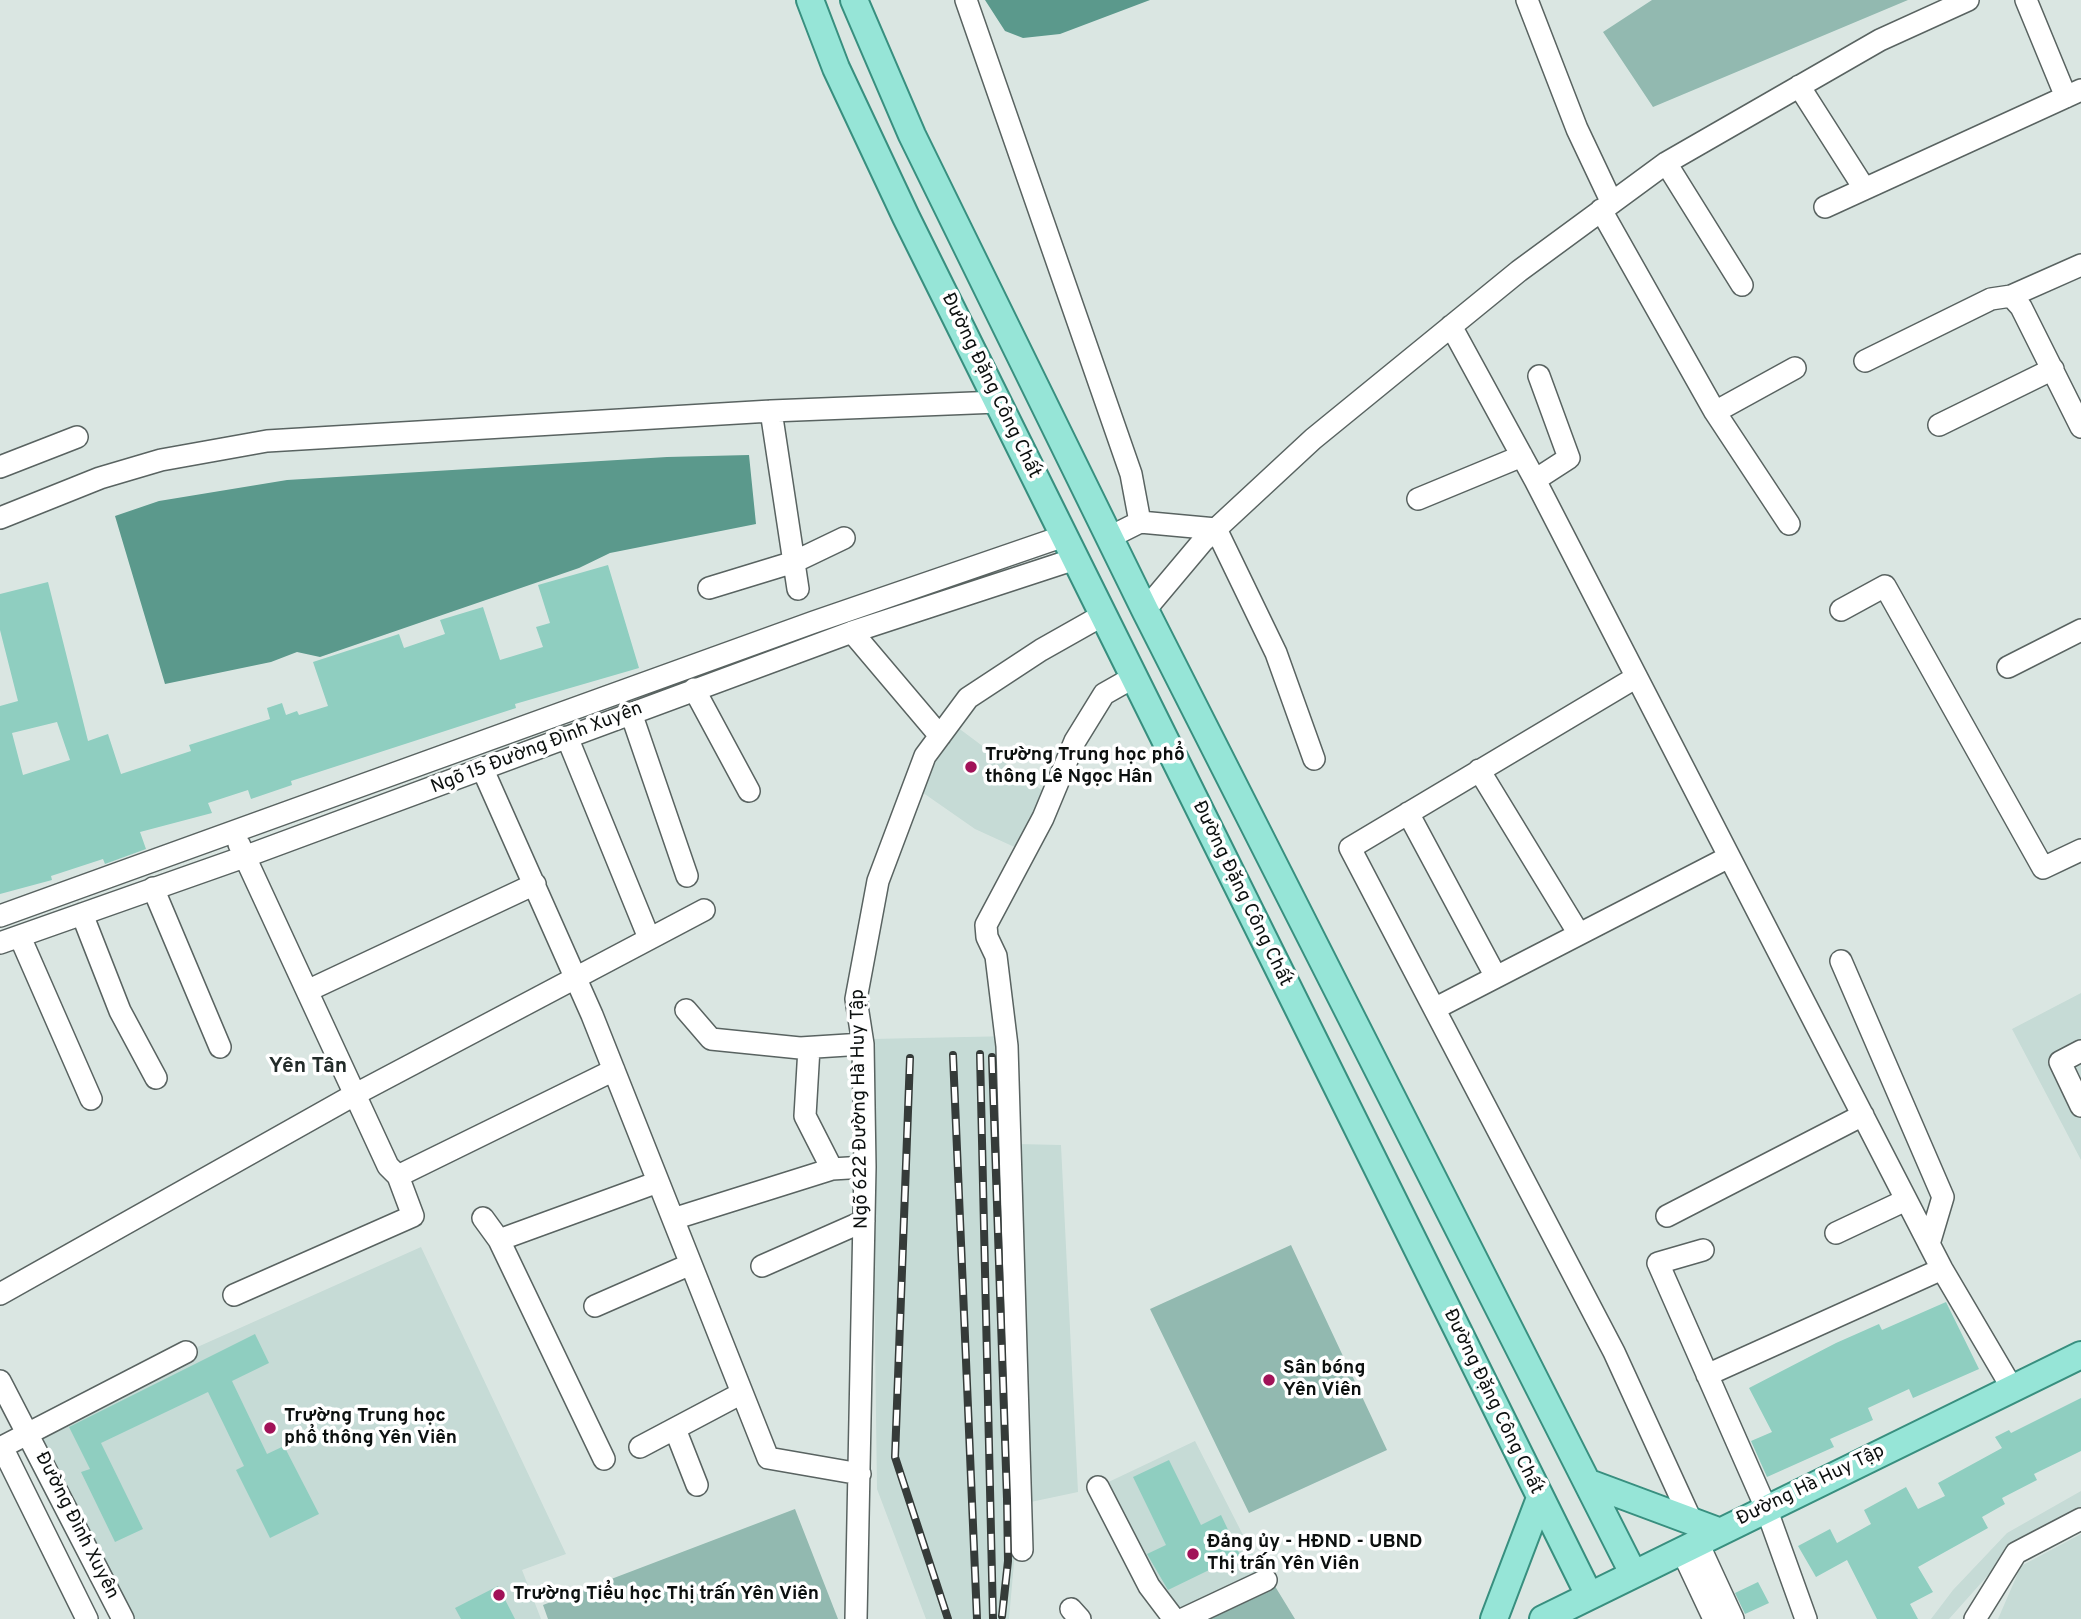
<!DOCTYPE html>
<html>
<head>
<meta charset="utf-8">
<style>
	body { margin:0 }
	canvas { display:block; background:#dae6e2 }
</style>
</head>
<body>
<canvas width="2081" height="1619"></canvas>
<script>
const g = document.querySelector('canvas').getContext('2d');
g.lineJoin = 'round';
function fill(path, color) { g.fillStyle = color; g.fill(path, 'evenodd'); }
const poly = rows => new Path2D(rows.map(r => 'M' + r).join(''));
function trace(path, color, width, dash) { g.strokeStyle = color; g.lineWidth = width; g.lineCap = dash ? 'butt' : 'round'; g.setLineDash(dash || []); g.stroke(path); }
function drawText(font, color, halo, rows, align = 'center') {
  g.font = font + ' Overpass,sans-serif'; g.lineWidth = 7; g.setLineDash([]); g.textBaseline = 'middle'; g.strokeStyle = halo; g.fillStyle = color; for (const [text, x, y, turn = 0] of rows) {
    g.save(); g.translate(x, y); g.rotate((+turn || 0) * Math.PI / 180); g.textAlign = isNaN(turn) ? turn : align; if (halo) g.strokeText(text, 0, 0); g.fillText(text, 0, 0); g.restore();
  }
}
fill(poly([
	[957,727,1047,794,1021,850,975,829,919,790],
	[2081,993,2081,1160,2012,1029],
	[1013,1036,1017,1144,1061,1145,1078,1492,1026,1503,1017,1529,1009,1619,926,1619,877,1489,871,1039],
	[421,1247,566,1554,522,1570,541,1619,134,1619,32,1421],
	[1195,1441,1266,1580,1175,1619,1098,1487],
	[2081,1491,2081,1508,2021,1542,2007,1554,1949,1619,1931,1619,1953,1590,2007,1533],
	[2081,1534,2081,1619,1998,1619,2021,1566]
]), '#c6dbd6');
fill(poly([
	[1652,0,1908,0,1653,107,1603,32],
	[1291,1245,1387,1450,1249,1513,1150,1309],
	[795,1509,838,1619,548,1619,543,1605],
	[1273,1583,1295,1619,1209,1619]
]), '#92b9b0');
fill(poly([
	[985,0,1150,0,1060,34,1023,38,1005,31],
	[749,455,756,524,610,553,579,568,320,657,297,652,271,662,165,684,115,516,159,501,287,480,667,457]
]), '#5b998c');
fill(poly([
	[608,565,639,668,515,704,516,708,291,781,292,785,251,799,248,790,208,803,212,813,140,832,146,849,105,864,103,859,51,876,52,880,0,894,0,706,18,701,0,630,0,594,48,582,88,741,108,734,121,774,191,751,189,745,270,719,267,708,282,703,286,715,297,711,299,715,328,706,313,662,399,634,404,648,445,634,440,620,483,607,500,660,543,647,536,627,550,623,538,585],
	[57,722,70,760,23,775,12,733],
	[1946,1302,1979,1369,1913,1398,1909,1389,1868,1408,1873,1420,1830,1439,1834,1447,1767,1477,1751,1441,1772,1432,1749,1388,1836,1343,1879,1324,1882,1330],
	[255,1334,269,1363,232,1381,267,1454,284,1446,319,1514,270,1538,236,1470,244,1466,208,1392,101,1443,143,1529,115,1542,81,1472,90,1469,69,1427],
	[2081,1398,2081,1451,2034,1474,2037,1480,2002,1498,2005,1504,1982,1517,1988,1528,1918,1567,1933,1592,1910,1604,1918,1619,1877,1619,1847,1560,1816,1577,1798,1546,1830,1529,1837,1543,1871,1524,1864,1510,1906,1487,1918,1509,1945,1496,1938,1483,2002,1448,1995,1437,2009,1430,2011,1433],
	[1169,1460,1201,1525,1221,1515,1240,1555,1168,1590,1147,1554,1166,1545,1133,1477],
	[1758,1582,1769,1603,1745,1614,1735,1593],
	[498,1586,515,1619,461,1619,455,1608]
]), '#8fcec0');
const minor = poly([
	[966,0,1131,474,1140,522,1110,537],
	[1527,0,1577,129,1612,203],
	[2026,0,2066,97],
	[1799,86,1864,188],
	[1666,163,1742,285],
	[1825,207,2081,90],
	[1601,210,1715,412,1789,524],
	[2011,296,2081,265],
	[1451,326,1535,480,1942,1269,2012,1388],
	[1865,361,1991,299,2011,296,2021,307,2081,427],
	[771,411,798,589],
	[1715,412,1795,368],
	[1939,425,2053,369],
	[0,467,77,437],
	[1535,480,1569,458,1539,376],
	[1418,499,1522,456],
	[0,518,100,478,161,460,267,441,771,411,998,402],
	[1140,522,1216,529,1276,653,1314,759],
	[709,588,794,562,844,538],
	[1145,610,1203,541,1313,439,1519,271,1666,163,1880,40,1968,0],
	[1841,610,1885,586,2043,868,2081,850],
	[852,632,940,736],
	[2008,667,2081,630],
	[1635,678,1350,848,1614,1352,1691,1520],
	[694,689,749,791],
	[631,713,687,876],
	[567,737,649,938],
	[483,770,592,1015,768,1458,860,1474],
	[1479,770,1579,934],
	[1408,813,1496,977],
	[153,888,220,1047],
	[82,914,120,1011,156,1078],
	[0,916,814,622,1064,536],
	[20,937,91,1099],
	[0,943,244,857,852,632,1075,559],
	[1841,961,1943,1197,1929,1244],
	[307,991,535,884],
	[1436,1008,1729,857],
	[686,1010,711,1039,800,1048,863,1044],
	[809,1048,805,1116,832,1169,865,1167],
	[2081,1051,2060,1062,2081,1106],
	[398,1176,614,1070],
	[1667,1216,1863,1115],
	[483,1218,499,1240,604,1459],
	[673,1219,832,1169],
	[1836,1233,1906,1200],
	[499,1240,658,1182],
	[1703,1250,1658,1263,1766,1508,1806,1619],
	[762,1266,864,1221],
	[0,1294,354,1095,704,910],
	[234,1295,413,1216,398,1176,388,1166,239,844],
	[595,1306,691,1264],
	[1707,1375,1942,1269],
	[0,1381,123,1619],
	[675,1429,697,1485],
	[640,1447,742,1393],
	[1098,1487,1149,1586,1174,1619],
	[1697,1541,1733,1619],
	[1681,1549,1714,1619],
	[1022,1550,1007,1046,996,956,987,937,986,925,1043,818,1075,741,1104,694,1134,677],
	[1071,1609,1080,1619],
	[87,1619,2,1447,186,1352],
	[856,1619,865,1167,863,1044,856,999,878,881,925,756,968,698,1041,650,1103,615],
	[1183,1619,1266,1580],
	[1975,1619,2016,1553,2081,1519]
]);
const major = poly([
	[810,0,836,68,906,217,1589,1595],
	[854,0,912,135,1145,610,1633,1573],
	[1589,1483,1718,1531],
	[1494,1619,1540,1498],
	[1543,1619,2081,1355]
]);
trace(minor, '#596361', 24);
trace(major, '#388f7f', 30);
trace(minor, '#fff', 21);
trace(major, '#96e5d7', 26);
const rail = poly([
	[980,1054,993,1619],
	[953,1055,977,1619],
	[992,1057,1007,1499,1008,1561,1002,1616],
	[910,1058,895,1457,948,1619]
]);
trace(rail, '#353b39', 8);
trace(rail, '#fff', 5, [16]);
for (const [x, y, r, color] of [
	[971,767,7,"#a11258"],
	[1269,1380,7,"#a11258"],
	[270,1428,7,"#a11258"],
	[1193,1554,7,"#a11258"],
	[499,1595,7,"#a11258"]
]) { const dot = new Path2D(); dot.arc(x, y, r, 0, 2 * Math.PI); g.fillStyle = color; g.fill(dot); trace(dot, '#fff', 2.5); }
drawText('19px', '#0c100f', '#fff', [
	["Đường Đặng Công Chất",990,386,64],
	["Ngõ 15 Đường Đình Xuyên",537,749,-21],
	["Đường Đặng Công Chất",1241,894,64],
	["Ngõ 622 Đường Hà Huy Tập",861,1109,-91],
	["Đường Đặng Công Chất",1492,1402,64],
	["Đường Hà Huy Tập",1811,1486,-26],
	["Đường Đình Xuyên",76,1526,63]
]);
drawText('bold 19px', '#0c100f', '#fff', [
	["Trường Trung học phổ",985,756],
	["thông Lê Ngọc Hân",985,778],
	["Sân bóng",1283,1369],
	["Yên Viên",1283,1391],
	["Trường Trung học",284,1417],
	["phổ thông Yên Viên",284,1439],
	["Đảng ủy - HĐND - UBND",1207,1543],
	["Thị trấn Yên Viên",1207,1565],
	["Trường Tiểu học Thị trấn Yên Viên",513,1595]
], 'left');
drawText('bold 21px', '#232c2a', '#fff', [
	["Yên Tân",308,1068]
]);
</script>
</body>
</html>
